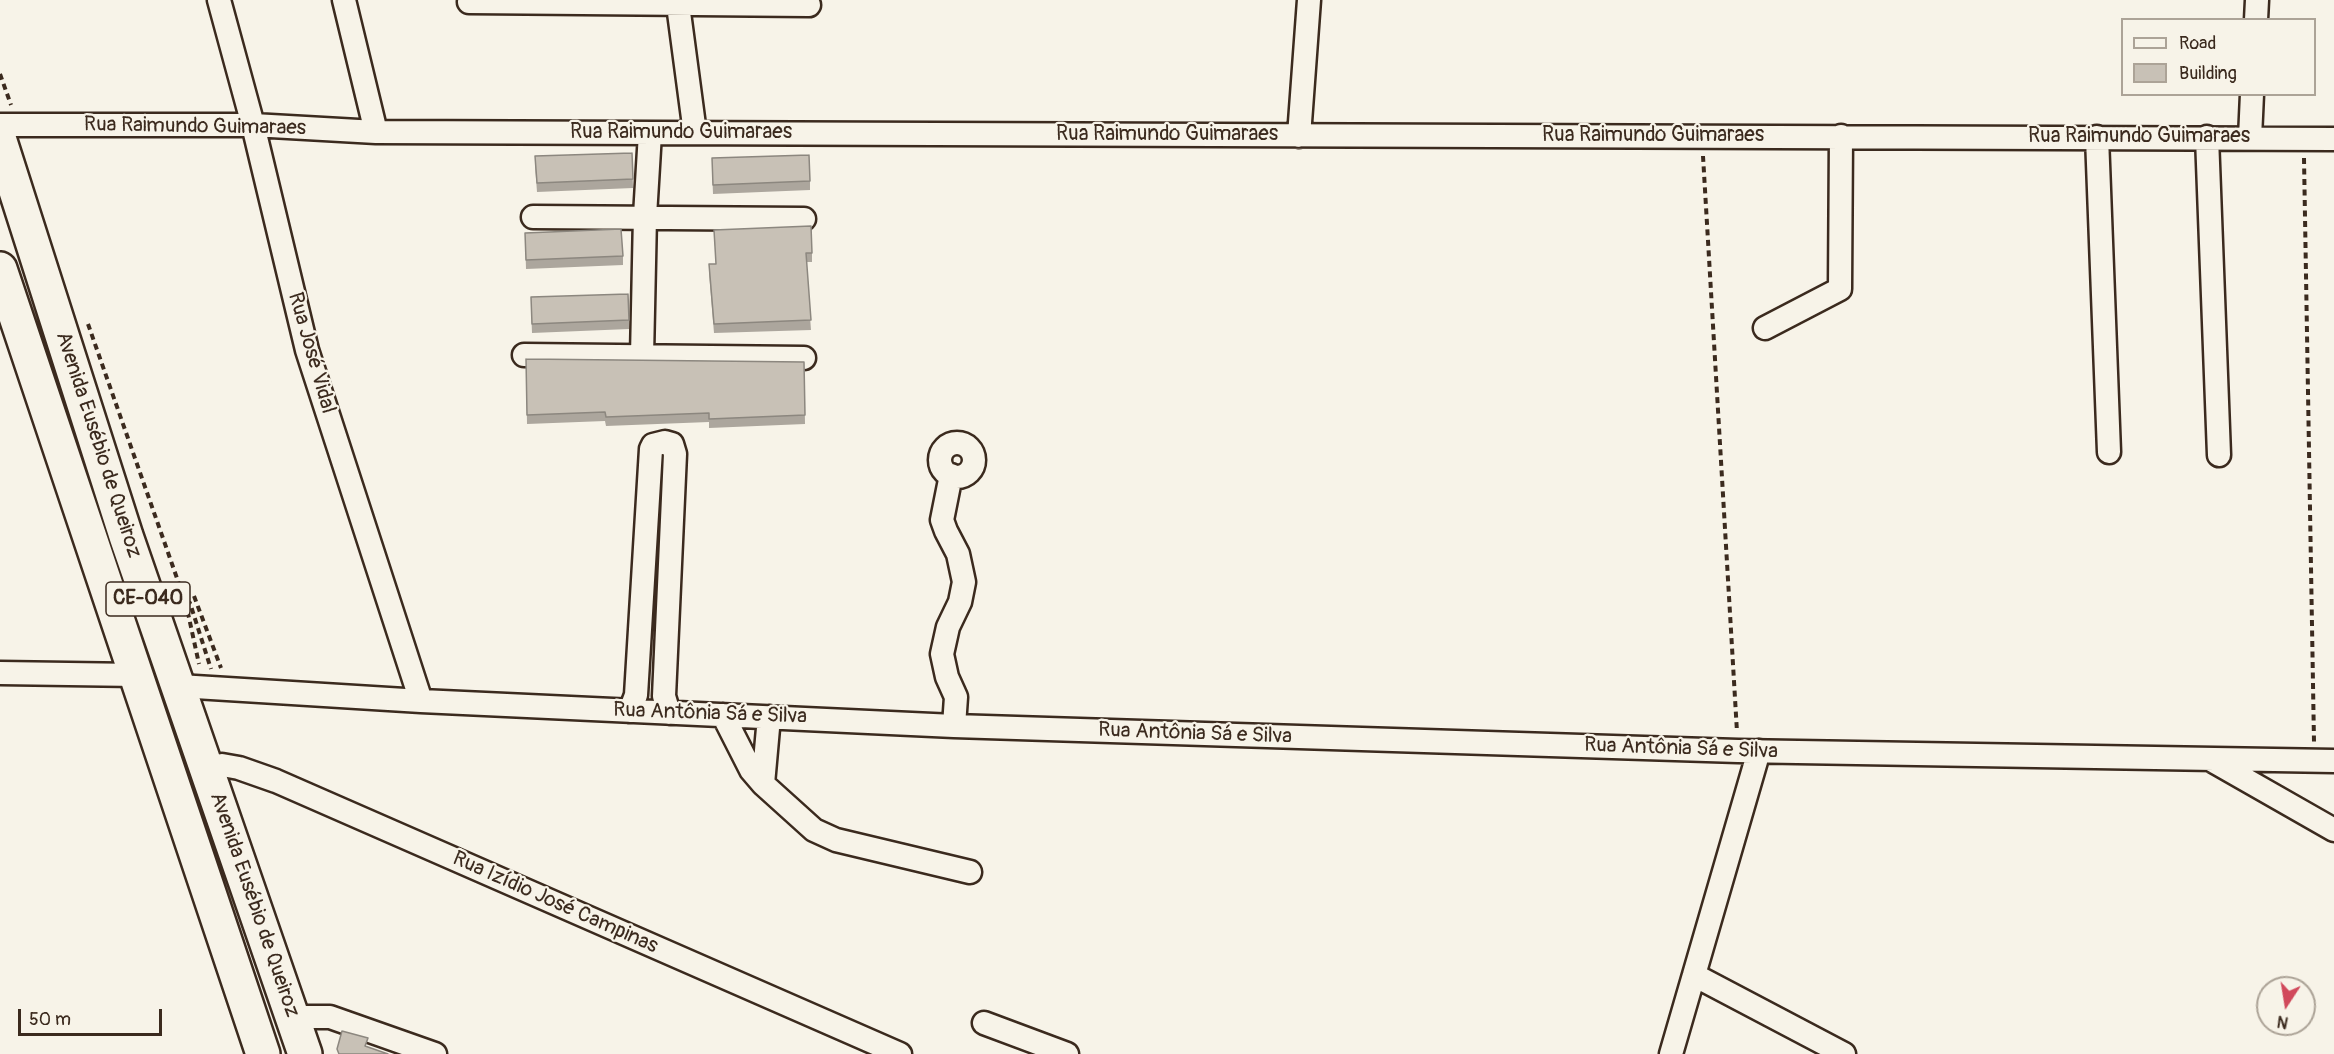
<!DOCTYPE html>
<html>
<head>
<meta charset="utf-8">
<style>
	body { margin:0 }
	#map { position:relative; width:2334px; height:1054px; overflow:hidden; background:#f7f3e8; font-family:Pangolin,sans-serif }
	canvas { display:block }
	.legend { position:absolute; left:2121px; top:18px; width:195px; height:78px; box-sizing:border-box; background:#f7f3e8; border:2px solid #aca397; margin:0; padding:8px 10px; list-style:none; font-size:18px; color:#3b2a1e }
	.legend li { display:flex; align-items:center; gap:12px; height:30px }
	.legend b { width:30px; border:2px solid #aca397 }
	.north { position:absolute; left:2256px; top:976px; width:60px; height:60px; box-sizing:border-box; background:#f7f3e8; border:2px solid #aca397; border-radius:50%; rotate:192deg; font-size:16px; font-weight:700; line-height:24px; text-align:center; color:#3b2a1e }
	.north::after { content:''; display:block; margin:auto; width:21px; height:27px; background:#d1495b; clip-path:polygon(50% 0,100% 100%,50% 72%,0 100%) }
	.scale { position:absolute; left:18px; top:1009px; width:144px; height:27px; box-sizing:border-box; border:3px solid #3b2a1e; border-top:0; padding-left:8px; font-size:18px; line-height:21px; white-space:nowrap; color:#3b2a1e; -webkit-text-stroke:4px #f7f3e8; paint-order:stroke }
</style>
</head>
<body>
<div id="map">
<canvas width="2334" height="1054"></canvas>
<ul class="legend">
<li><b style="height:8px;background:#f7f3e8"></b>Road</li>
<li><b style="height:16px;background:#c8c1b6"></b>Building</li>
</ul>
<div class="north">N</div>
<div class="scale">50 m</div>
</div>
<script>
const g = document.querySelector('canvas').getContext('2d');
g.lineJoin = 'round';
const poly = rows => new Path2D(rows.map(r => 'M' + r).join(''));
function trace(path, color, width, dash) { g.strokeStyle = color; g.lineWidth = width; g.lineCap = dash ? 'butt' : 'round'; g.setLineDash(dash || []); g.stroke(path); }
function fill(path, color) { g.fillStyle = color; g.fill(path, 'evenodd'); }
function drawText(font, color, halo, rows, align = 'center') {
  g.font = font + ' Pangolin,sans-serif'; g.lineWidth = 4.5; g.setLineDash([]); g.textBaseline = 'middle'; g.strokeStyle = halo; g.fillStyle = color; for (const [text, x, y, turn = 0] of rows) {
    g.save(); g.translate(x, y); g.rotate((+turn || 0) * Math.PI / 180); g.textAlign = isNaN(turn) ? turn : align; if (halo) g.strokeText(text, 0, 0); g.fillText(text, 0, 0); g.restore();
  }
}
const minor = poly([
	[219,0,253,125,307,350,421,701],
	[344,0,376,132],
	[469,2,809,5],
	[678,5,695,133],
	[2256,20,2257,0],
	[0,125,253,125,376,132,2334,139],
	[1299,136,1309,0],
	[2097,137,2109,452],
	[2207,137,2219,455],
	[2250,138,2252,94],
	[533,217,804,219],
	[1765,328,1840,289,1841,136],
	[524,355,804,358],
	[642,356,645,216,650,133],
	'940 460a17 17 0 1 1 34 0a17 17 0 1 1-34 0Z',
	[951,475,942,520,946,531,958,554,964,582,960,602,948,627,942,654,947,677,956,697,954,726],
	[0,673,137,675],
	[179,686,421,701,954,726,1738,751,2334,761],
	[630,711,636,695,651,449,653,445,665,442,672,444,675,454,664,696,669,713],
	[723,715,751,770,763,784,769,717],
	[2213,761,2334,830],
	[206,770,222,765,239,768,276,781,900,1054],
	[763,784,814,830,836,840,970,872],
	[1694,975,1844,1054],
	[293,1017,330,1017,435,1054],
	[984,1023,1067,1054],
	[1671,1054,1759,751]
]);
const highway = poly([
	[0,141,126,536,305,1054],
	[0,269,263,1054]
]);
trace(minor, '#3b2a1e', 27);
trace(highway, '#3b2a1e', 38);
trace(poly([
	[0,74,11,105],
	[1703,156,1737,732],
	[2304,158,2314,742],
	[88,324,186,604,199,664],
	[172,587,186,604,190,603,211,669],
	[194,596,221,668]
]), '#3b2a1e', 4, [6, 4.5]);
trace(minor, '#f7f3e8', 22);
trace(highway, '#f7f3e8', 33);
fill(poly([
	[632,153,633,188,537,192,535,165],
	[712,168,810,181,810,190,713,194],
	[714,230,812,253,812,262,806,262,811,330,714,333,709,273,709,264,716,264],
	[525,233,623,256,623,265,526,269],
	[531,306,629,320,629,329,532,333],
	[526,359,804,362,805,424,709,428,709,422,606,426,605,421,527,424]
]), '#aca69d');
const building = poly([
	[632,153,633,179,537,183,535,156,632,153],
	[809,155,810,181,713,185,712,158,809,155],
	[811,226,812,253,806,253,811,320,714,324,709,264,716,264,714,230,811,226],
	[621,229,623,256,526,260,525,233,621,229],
	[628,294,629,320,532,324,531,297,628,294],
	[526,359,804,362,805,415,709,419,709,413,606,417,605,412,527,415,526,359],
	[342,1031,368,1038,365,1046,388,1054,339,1054,337,1049,342,1031]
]);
fill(building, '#c8c1b6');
trace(building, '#8c877f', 1.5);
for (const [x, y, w] of [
	[148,599,84]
]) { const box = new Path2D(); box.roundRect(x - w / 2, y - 17, w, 34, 4.5); g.fillStyle = '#f7f3e8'; g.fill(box); trace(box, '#3b2a1e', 1.5); }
drawText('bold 20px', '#3b2a1e', null, [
	["CE-040",148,599]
]);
drawText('21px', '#3b2a1e', '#f7f3e8', [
	["Rua Raimundo Guimaraes",195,127,1],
	["Rua Raimundo Guimaraes",681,133],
	["Rua Raimundo Guimaraes",1167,135],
	["Rua Raimundo Guimaraes",1653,136],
	["Rua Raimundo Guimaraes",2139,137],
	["Rua José Vidal",311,353,74],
	["Avenida Eusébio de Queiroz",98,445,72],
	["Rua Antônia Sá e Silva",710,714,2],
	["Rua Antônia Sá e Silva",1195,734,2],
	["Rua Antônia Sá e Silva",1681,749,2],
	["Rua Izídio José Campinas",555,903,24],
	["Avenida Eusébio de Queiroz",254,905,71]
]);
</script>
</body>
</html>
